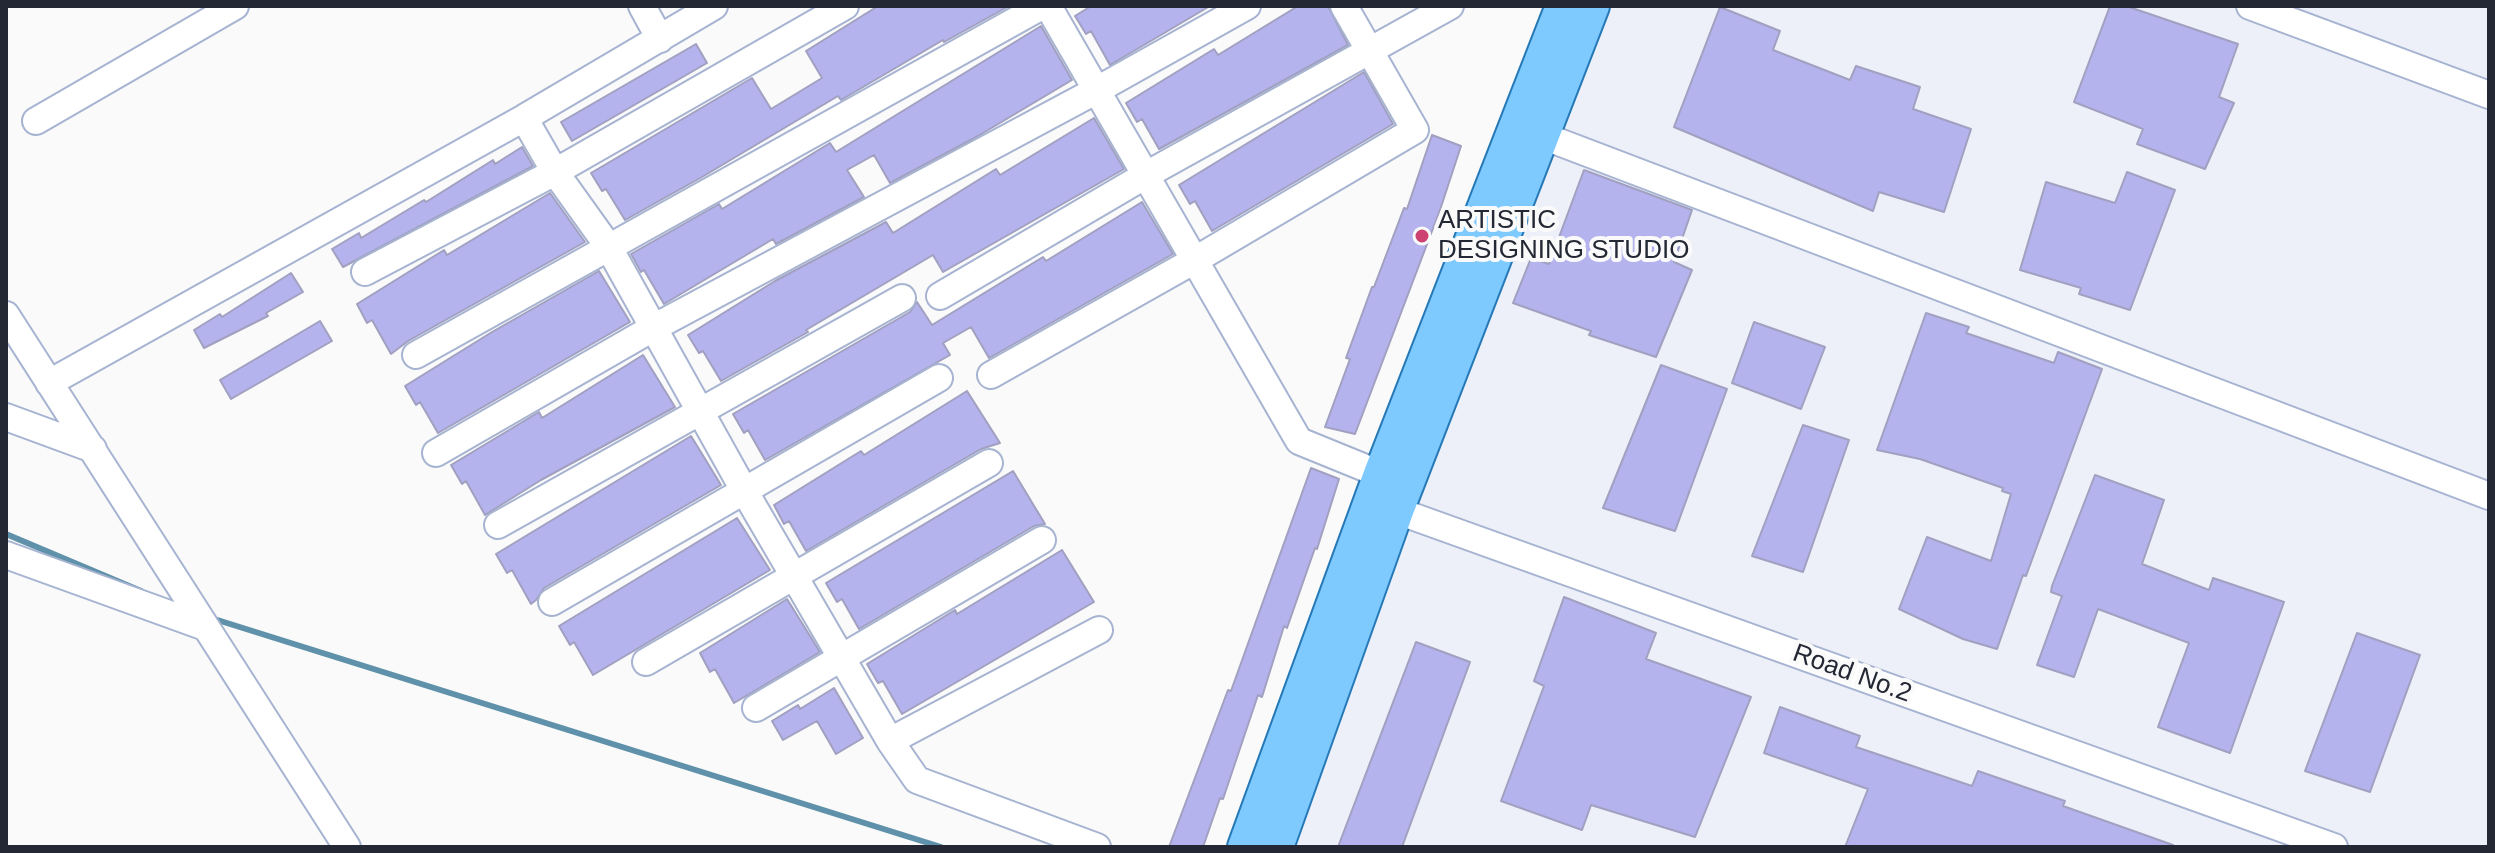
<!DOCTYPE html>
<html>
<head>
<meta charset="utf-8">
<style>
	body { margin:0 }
	#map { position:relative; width:2495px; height:853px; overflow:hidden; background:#fafafa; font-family:Helvetica,sans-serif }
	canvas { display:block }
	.frame { position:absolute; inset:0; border:8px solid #232834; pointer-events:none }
</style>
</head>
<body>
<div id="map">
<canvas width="2495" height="853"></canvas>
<div class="frame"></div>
</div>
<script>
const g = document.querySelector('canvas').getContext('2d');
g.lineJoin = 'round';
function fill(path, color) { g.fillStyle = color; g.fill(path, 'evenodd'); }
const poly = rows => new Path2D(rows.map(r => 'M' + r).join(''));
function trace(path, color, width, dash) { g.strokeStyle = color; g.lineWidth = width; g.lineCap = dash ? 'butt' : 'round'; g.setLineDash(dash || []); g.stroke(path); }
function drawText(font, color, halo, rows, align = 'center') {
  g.font = font + ' Helvetica,sans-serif'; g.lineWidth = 8; g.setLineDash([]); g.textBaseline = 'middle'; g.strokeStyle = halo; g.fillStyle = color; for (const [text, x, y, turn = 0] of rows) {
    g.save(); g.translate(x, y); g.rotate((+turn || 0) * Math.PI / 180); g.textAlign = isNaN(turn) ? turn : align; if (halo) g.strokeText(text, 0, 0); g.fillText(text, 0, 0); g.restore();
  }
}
fill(poly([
	[1544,6,2489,6,2489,847,1226,847]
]), '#edf0f8');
trace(poly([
	[6,534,141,591],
	[211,618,941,847]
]), '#5f92aa', 6);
const building = poly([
	[878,6,1009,6,944,42,943,40,841,100,838,96,702,177,625,220,606,189,602,191,591,173,752,78,771,109,822,78,806,51,878,6],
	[1091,6,1210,6,1110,65,1091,31,1086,34,1075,16,1091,6],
	[1298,6,1328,6,1348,45,1159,149,1142,119,1137,122,1126,103,1214,49,1218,55,1298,6],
	[2110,6,2126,6,2238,44,2219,97,2234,103,2205,169,2137,144,2143,129,2074,102,2110,6],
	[1720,7,1780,31,1773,50,1850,80,1856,66,1920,87,1913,109,1971,129,1944,212,1879,192,1873,211,1674,127,1720,7],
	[1041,26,1072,80,978,136,890,183,874,155,847,170,864,197,776,244,773,239,664,304,644,270,641,272,631,254,719,204,722,209,830,143,836,152,1041,26],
	[696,44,707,63,572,141,561,122,696,44],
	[1364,72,1393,124,1212,231,1195,201,1190,204,1179,185,1364,72],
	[1094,118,1124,169,943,272,933,255,806,330,808,332,721,381,703,351,699,353,688,335,775,281,886,222,893,233,996,169,1000,175,1094,118],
	[1432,135,1461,146,1440,210,1355,434,1325,427,1350,359,1346,358,1372,287,1374,287,1404,208,1407,209,1432,135],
	[522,147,533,166,343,267,332,249,359,233,361,238,424,200,426,202,493,160,495,164,522,147],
	[1584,170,1692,210,1674,262,1692,270,1656,357,1589,335,1591,331,1513,303,1531,258,1549,264,1584,170],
	[2127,172,2175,190,2130,310,2079,294,2081,288,2020,270,2046,182,2115,203,2127,172],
	[550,193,585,242,408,341,391,354,372,320,367,323,357,304,444,250,447,255,550,193],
	[1142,202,1173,254,989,358,971,327,943,343,950,355,765,460,748,430,744,433,733,414,910,312,917,302,932,325,1043,257,1046,261,1142,202],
	[599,271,630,322,438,433,420,402,416,405,405,386,492,332,599,271],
	[291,273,303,292,266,313,268,316,204,348,194,330,220,314,222,317,291,273],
	[1926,313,1969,327,1966,333,2054,363,2058,352,2102,369,2026,576,2023,575,1997,649,1963,639,1899,609,1927,537,1991,561,2011,494,2002,491,2003,488,1920,459,1877,450,1926,313],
	[320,321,332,341,231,399,220,380,320,321],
	[1754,322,1825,347,1801,409,1732,383,1754,322],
	[643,355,675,407,541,480,485,515,466,481,462,484,451,465,539,412,542,418,643,355],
	[1661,365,1727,389,1675,531,1603,508,1661,365],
	[967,391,1000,443,981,449,806,551,789,521,784,524,774,505,861,451,864,455,967,391],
	[1803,425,1849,440,1803,572,1752,556,1803,425],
	[691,436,721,485,544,588,536,600,531,604,512,570,507,573,496,554,691,436],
	[1311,468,1339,479,1317,549,1315,548,1287,628,1284,626,1262,697,1258,695,1223,799,1220,798,1203,847,1169,847,1228,690,1231,691,1311,468],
	[1013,471,1045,524,1034,526,859,629,842,599,837,602,826,583,1013,471],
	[2095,475,2164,500,2142,564,2209,590,2213,578,2284,602,2230,753,2158,727,2189,643,2098,609,2074,677,2037,665,2062,596,2051,592,2052,586,2095,475],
	[737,518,770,570,593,675,574,642,570,645,559,626,737,518],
	[1062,550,1094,602,902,714,883,681,878,683,867,664,955,610,957,614,1062,550],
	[1564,597,1656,633,1646,659,1751,697,1695,837,1591,805,1582,830,1501,801,1544,686,1534,681,1564,597],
	[787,599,820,652,734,703,715,669,710,672,700,653,787,599],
	[2357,633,2420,655,2370,792,2305,771,2357,633],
	[1416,642,1470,662,1402,847,1338,847,1416,642],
	[834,688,863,738,836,754,817,721,783,740,772,721,798,705,800,709,834,688],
	[1780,707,1860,736,1856,747,1972,786,1978,771,2065,801,2063,806,2173,845,2172,847,1845,847,1868,789,1764,753,1780,707]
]);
fill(building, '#b4b3ed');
trace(building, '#a1a0c0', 2);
const minor = poly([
	[642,6,660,39],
	[1048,6,1299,441,1380,474],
	[2250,6,2489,95],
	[524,118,555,172,608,246,745,492,890,741,917,780,1097,847],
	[36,121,235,6],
	[1528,123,1543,136,2489,496],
	[365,272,555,172,845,6],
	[940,296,1146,175,1450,6],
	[6,315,347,847],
	[416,355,1042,6],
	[991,375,1195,260,1415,130,1344,6],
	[49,383,524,118,714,6],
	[6,417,93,449],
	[436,453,653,328,1097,90,1247,6],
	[1381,505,2334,847],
	[498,525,902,298],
	[6,555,205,627],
	[552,602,939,378],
	[646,662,989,463],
	[756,708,1042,540],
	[890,741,1099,630]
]);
const major = poly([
	[1244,847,1380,474,1562,6],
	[1277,847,1397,511,1593,6]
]);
trace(minor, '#a6b3d1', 30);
trace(major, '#2679b7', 36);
trace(minor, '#fff', 26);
trace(major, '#7ec9fe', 32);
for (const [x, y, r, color] of [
	[1422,236,8,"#ce4272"]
]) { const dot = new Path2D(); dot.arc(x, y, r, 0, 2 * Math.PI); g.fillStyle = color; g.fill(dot); trace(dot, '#fafafa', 3); }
drawText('26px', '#232834', '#fafafa', [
	["ARTISTIC",1438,221],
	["DESIGNING STUDIO",1438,251]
], 'left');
drawText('26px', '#232834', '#fafafa', [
	["Road No.2",1852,674,20]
]);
</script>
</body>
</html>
